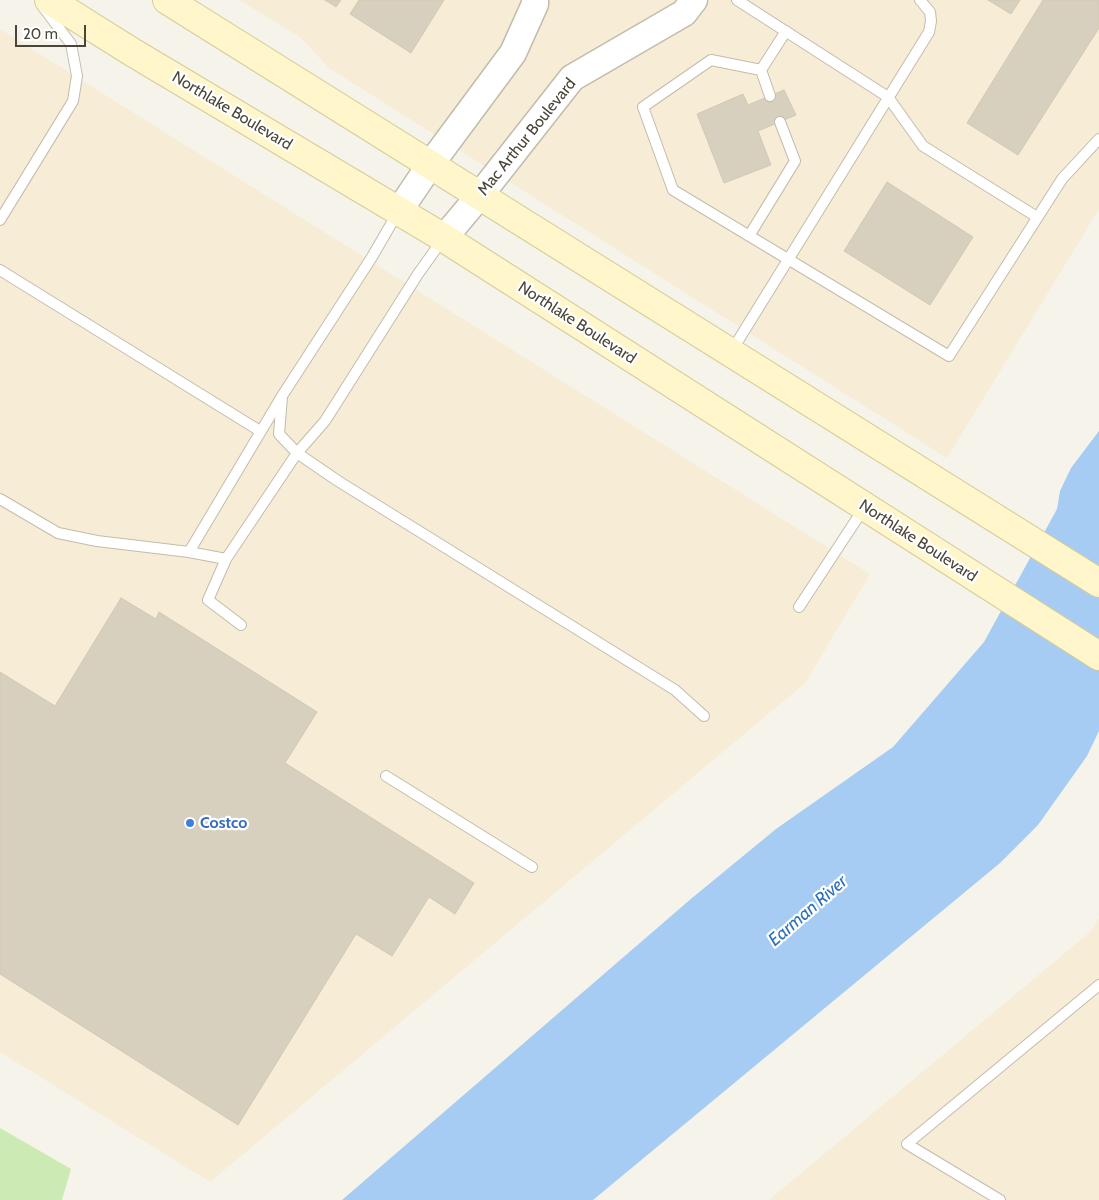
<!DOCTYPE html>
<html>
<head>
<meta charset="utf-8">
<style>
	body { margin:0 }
	#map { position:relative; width:1099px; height:1200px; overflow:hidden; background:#f6f3ea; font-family:Cabin,sans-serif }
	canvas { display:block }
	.scale { position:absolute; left:15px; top:25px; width:71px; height:22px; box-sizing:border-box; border:2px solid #4a4538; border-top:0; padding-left:6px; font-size:15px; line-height:18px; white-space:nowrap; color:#4a4538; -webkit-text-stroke:4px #fff; paint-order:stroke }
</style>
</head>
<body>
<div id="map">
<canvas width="1099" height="1200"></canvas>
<div class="scale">20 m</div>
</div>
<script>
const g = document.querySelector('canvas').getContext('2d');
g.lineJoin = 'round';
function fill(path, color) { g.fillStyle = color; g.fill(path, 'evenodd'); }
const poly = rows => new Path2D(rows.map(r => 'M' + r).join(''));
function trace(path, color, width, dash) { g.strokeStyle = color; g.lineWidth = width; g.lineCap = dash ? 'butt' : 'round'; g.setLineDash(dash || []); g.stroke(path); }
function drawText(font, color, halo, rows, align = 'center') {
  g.font = font + ' Cabin,sans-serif'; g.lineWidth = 4.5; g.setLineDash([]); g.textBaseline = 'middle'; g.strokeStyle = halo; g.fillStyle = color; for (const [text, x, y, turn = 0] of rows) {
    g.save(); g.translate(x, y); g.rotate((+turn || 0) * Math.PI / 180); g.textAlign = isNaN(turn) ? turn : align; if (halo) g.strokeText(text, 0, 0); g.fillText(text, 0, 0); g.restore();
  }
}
fill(poly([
	[239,0,1099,0,1099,209,947,458,329,68,300,37],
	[0,29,870,574,805,683,210,1182,0,1052],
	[1099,918,1099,1200,769,1200,1090,932]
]), '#f7ecd6');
fill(poly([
	[0,1128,71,1169,62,1200,0,1200]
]), '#cceab3');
fill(poly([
	[1099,431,1099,731,1087,756,1038,825,1000,863,593,1200,342,1200,692,898,776,829,893,747,984,642,1057,509,1060,491,1071,468]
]), '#a6ccf3');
const building = poly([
	[325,0,341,0,336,7,325,0],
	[359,0,444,0,411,53,350,14,359,0],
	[988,0,1020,0,1011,14,988,0],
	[1043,0,1099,0,1099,28,1018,155,967,123,1043,0],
	[784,90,796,115,758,131,771,165,724,183,697,114,743,94,748,105,784,90],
	[887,182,973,237,930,305,844,251,887,182],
	[121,598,156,619,159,612,317,712,285,763,474,883,455,914,429,897,392,956,356,934,238,1125,0,974,0,672,55,706,121,598]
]);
fill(building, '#d8d0bf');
trace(building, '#d3c9b2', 1);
const service = poly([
	[737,0,888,97,923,146,1037,217],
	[786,31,761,70,711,60,643,107,673,190,949,356,1062,179,1099,139],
	[761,70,770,96],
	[0,220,73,101,77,76,71,44,43,7],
	[749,236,795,161,780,122],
	[0,270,260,431],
	[731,352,929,32,931,21,930,12,920,0],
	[282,396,279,434,297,453,338,481,675,690,704,716],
	[0,499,58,533,97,541,189,552,226,559],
	[189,552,282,396,372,257,398,212],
	[799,607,864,508],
	[241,625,208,600,226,559,297,453,325,421,418,274,443,239],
	[386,776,532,867],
	[1000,1200,907,1144,1099,985]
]);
const tertiary = poly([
	[399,211,430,165,513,53,535,4,535,0],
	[444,238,480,195,572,78,684,13,694,0]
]);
const secondary = poly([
	[49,0,132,52,444,238,1099,656],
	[167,0,1099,583]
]);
trace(service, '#c2bcac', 12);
trace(tertiary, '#c2bcac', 29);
trace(secondary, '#d7cc99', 30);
trace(service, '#fff', 10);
trace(tertiary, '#fff', 26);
trace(secondary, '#fff7cb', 28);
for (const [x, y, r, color] of [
	[190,823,5,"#3f7fe0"]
]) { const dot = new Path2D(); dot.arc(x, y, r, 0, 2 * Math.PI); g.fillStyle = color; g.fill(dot); trace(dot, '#fff', 2); }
drawText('16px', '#4a4538', '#fff', [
	["Northlake Boulevard",232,111,31],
	["Mac Arthur Boulevard",527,137,-51],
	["Northlake Boulevard",577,323,33],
	["Northlake Boulevard",918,541,33]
]);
drawText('bold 16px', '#366cbe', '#fff', [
	["Costco",200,823]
], 'left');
drawText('italic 18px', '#2c71bb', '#fff', [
	["Earman River",808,911,-41]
]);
</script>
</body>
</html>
